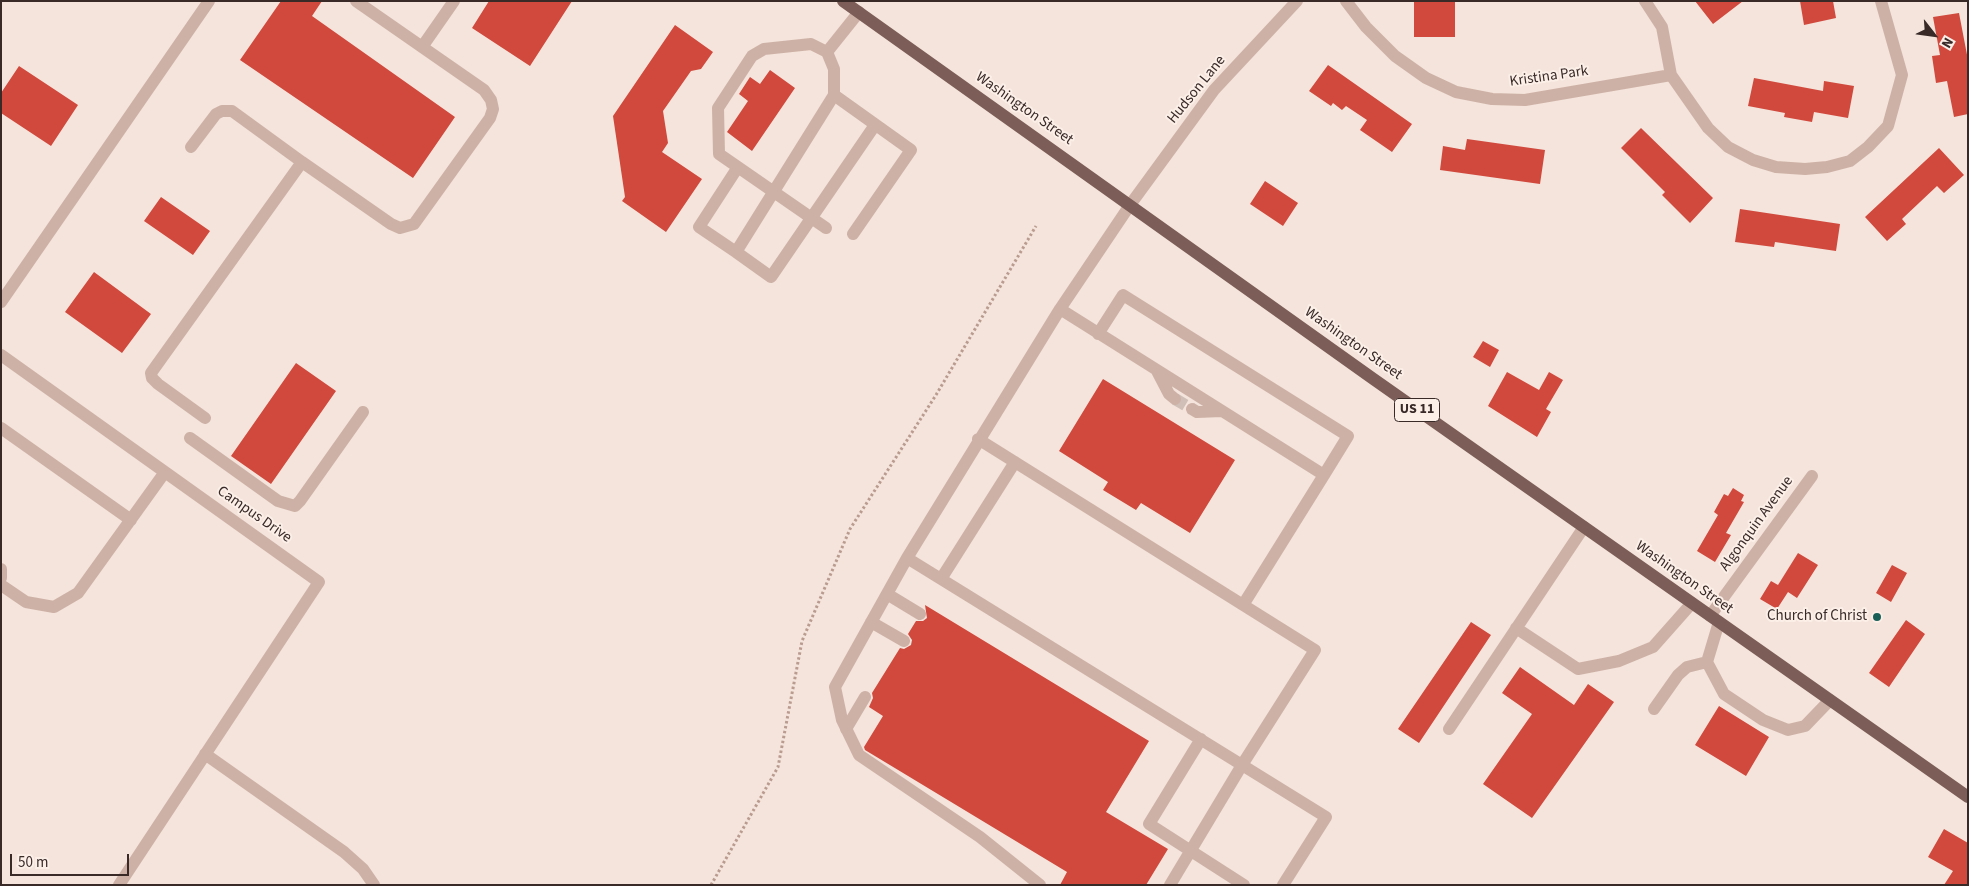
<!DOCTYPE html>
<html>
<head>
<meta charset="utf-8">
<style>
	body { margin:0 }
	#map { position:relative; width:1969px; height:886px; overflow:hidden; background:#f4e4db; font-family:"Source Sans 3",sans-serif }
	canvas { display:block }
	.frame { position:absolute; inset:0; border:2px solid #392a28; pointer-events:none }
	.north { position:absolute; left:1909px; top:10px; width:50px; height:50px; -webkit-text-stroke:4px #fbefe8; paint-order:stroke; rotate:120deg; font-size:14px; font-weight:700; line-height:20px; text-align:center; color:#392a28 }
	.north::after { content:''; display:block; margin:auto; width:18px; height:22px; background:#392a28; clip-path:polygon(50% 0,100% 100%,50% 72%,0 100%) }
	.scale { position:absolute; left:10px; top:854px; width:119px; height:22px; box-sizing:border-box; border:2px solid #392a28; border-top:0; padding-left:6px; font-size:15px; line-height:18px; white-space:nowrap; color:#392a28; -webkit-text-stroke:4px #fbefe8; paint-order:stroke }
</style>
</head>
<body>
<div id="map">
<canvas width="1969" height="886"></canvas>
<div class="frame"></div>
<div class="north">N</div>
<div class="scale">50 m</div>
</div>
<script>
const g = document.querySelector('canvas').getContext('2d');
g.lineJoin = 'round';
function fill(path, color) { g.fillStyle = color; g.fill(path, 'evenodd'); }
const poly = rows => new Path2D(rows.map(r => 'M' + r).join(''));
function trace(path, color, width, dash) { g.strokeStyle = color; g.lineWidth = width; g.lineCap = dash ? 'butt' : 'round'; g.setLineDash(dash || []); g.stroke(path); }
function drawText(font, color, halo, rows, align = 'center') {
  g.font = font + ' "Source Sans 3",sans-serif'; g.lineWidth = 4; g.setLineDash([]); g.textBaseline = 'middle'; g.strokeStyle = halo; g.fillStyle = color; for (const [text, x, y, turn = 0] of rows) {
    g.save(); g.translate(x, y); g.rotate((+turn || 0) * Math.PI / 180); g.textAlign = isNaN(turn) ? turn : align; if (halo) g.strokeText(text, 0, 0); g.fillText(text, 0, 0); g.restore();
  }
}
fill(poly([
	[281,1,322,1,312,16,455,117,413,178,240,60],
	[489,1,572,1,530,66,472,28],
	[1414,1,1455,1,1455,37,1414,37],
	[1695,1,1743,1,1713,24],
	[1800,1,1833,1,1836,18,1804,25],
	[1959,13,1968,60,1968,114,1954,117,1947,81,1936,83,1932,56,1940,55,1933,17],
	[675,25,713,52,701,69,691,71,663,111,668,143,662,152,702,179,666,232,622,201,625,197,613,116],
	[1328,65,1412,124,1392,152,1360,130,1367,120,1346,106,1342,110,1333,103,1331,106,1309,91],
	[19,66,78,105,51,146,1,113,1,93],
	[770,70,795,88,752,151,727,132,748,101,739,94,750,77,760,84],
	[1754,78,1823,91,1824,81,1854,86,1848,118,1814,112,1812,122,1784,117,1785,113,1748,106],
	[1641,128,1713,198,1690,223,1662,195,1665,192,1621,148],
	[1467,139,1545,150,1540,184,1440,170,1443,146,1465,150],
	[1939,148,1964,175,1944,193,1937,186,1902,219,1906,224,1887,241,1865,217],
	[1265,181,1298,203,1283,226,1250,204],
	[161,197,210,231,193,255,144,221],
	[1740,209,1840,224,1836,251,1775,242,1774,247,1735,242],
	[94,272,151,314,122,353,65,312],
	[1483,341,1499,350,1490,367,1473,357],
	[296,363,336,391,271,484,231,456],
	[1507,372,1539,390,1549,372,1563,380,1546,409,1551,412,1537,437,1488,406],
	[1103,379,1235,460,1190,533,1141,503,1136,510,1103,490,1108,482,1059,451],
	[1733,488,1744,495,1741,501,1744,502,1726,533,1731,535,1715,562,1697,551,1718,515,1714,512,1724,494,1728,496],
	[1798,553,1818,565,1797,598,1788,592,1777,609,1760,599,1771,581,1778,585],
	[1892,565,1907,573,1891,602,1876,593],
	[925,605,1149,741,1106,812,1168,849,1146,885,1060,885,1067,872,865,750,864,747,883,716,869,707,873,698,872,693,900,648,904,649,911,645,912,640,908,634,916,621,923,621,927,618],
	[1906,620,1925,634,1889,687,1869,673],
	[1471,622,1491,635,1419,743,1398,729],
	[1520,667,1574,705,1588,684,1614,702,1532,818,1483,784,1532,714,1502,693],
	[1719,706,1769,737,1746,776,1695,745],
	[1944,829,1968,843,1968,885,1944,885,1953,871,1928,857]
]), '#d1483d');
trace(poly([
	[1175,399,1192,409]
]), '#cfbfb7', 12, [12, 6]);
trace(poly([
	[711,885,778,767,802,641,850,529,936,395,1036,226]
]), '#ba9b90', 3, [2.5, 2.5]);
trace(poly([
	[1346,1,1366,27,1395,56,1426,78,1456,92,1492,99,1525,100,1671,75],
	[1645,1,1662,27,1671,75,1708,128,1728,147,1753,160,1776,167,1805,169,1827,167,1850,161,1868,147,1888,126,1902,75,1881,1],
	[422,47,454,1],
	[834,95,911,150,853,234],
	[191,147,216,114,222,111,232,111,302,162,151,373,152,378,158,384,205,418],
	[302,162,391,224,400,228,414,224,490,118,493,109,491,100,484,90,356,1],
	[738,167,699,227,736,252,834,95,834,69,827,52],
	[826,228,719,154,718,108,752,56,764,49,811,44,827,52,859,12],
	[736,252,771,277,875,125],
	[1,302,209,1],
	[1060,309,1324,475,1243,605],
	[1098,334,1123,295,1348,436,1324,475],
	[1,355,319,582,119,885],
	[1157,371,1169,394,1175,399],
	[1192,409,1197,412,1221,411],
	[1,428,131,520],
	[190,438,278,501,295,506,300,501,363,412],
	[978,439,1315,650,1242,765,1326,817,1283,885],
	[907,558,1242,765,1170,885],
	[1,569,1,578],
	[941,579,1015,462],
	[1,585,26,602,54,607,78,593,165,472],
	[887,594,920,614],
	[1710,616,1812,476],
	[871,622,904,641],
	[1719,622,1707,662,1724,694,1763,720,1788,730,1805,726,1830,700],
	[1516,628,1578,669,1619,661,1653,647,1692,603],
	[1654,709,1678,675,1687,667,1707,662],
	[846,729,865,697],
	[1449,729,1584,527],
	[1201,739,1149,824,1244,885],
	[205,754,344,852,363,869,374,885],
	[1040,885,980,837,859,755,842,720,835,687,907,558,1060,309,1130,205,1214,90,1297,1]
]), '#ceb1a6', 12);
trace(poly([
	[843,1,1372,378,1968,797]
]), '#7c5d57', 12);
for (const [x, y, r, color] of [
	[1877,617,5,"#195f57"]
]) { const dot = new Path2D(); dot.arc(x, y, r, 0, 2 * Math.PI); g.fillStyle = color; g.fill(dot); trace(dot, '#fbefe8', 2); }
for (const [x, y, w] of [
	[1417,410,45]
]) { const box = new Path2D(); box.roundRect(x - w / 2, y - 11.5, w, 23, 4); g.fillStyle = '#fbefe8'; g.fill(box); trace(box, '#392a28', 1); }
drawText('bold 14px', '#392a28', null, [
	["US 11",1417,410]
]);
drawText('15px', '#392a28', '#fbefe8', [
	["Kristina Park",1549,77,-8],
	["Hudson Lane",1197,90,-51],
	["Washington Street",1024,109,35],
	["Washington Street",1353,344,35],
	["Campus Drive",254,515,35],
	["Algonquin Avenue",1757,524,-54],
	["Washington Street",1684,578,35]
]);
drawText('15px', '#392a28', '#fbefe8', [
	["Church of Christ",1867,617]
], 'right');
</script>
</body>
</html>
